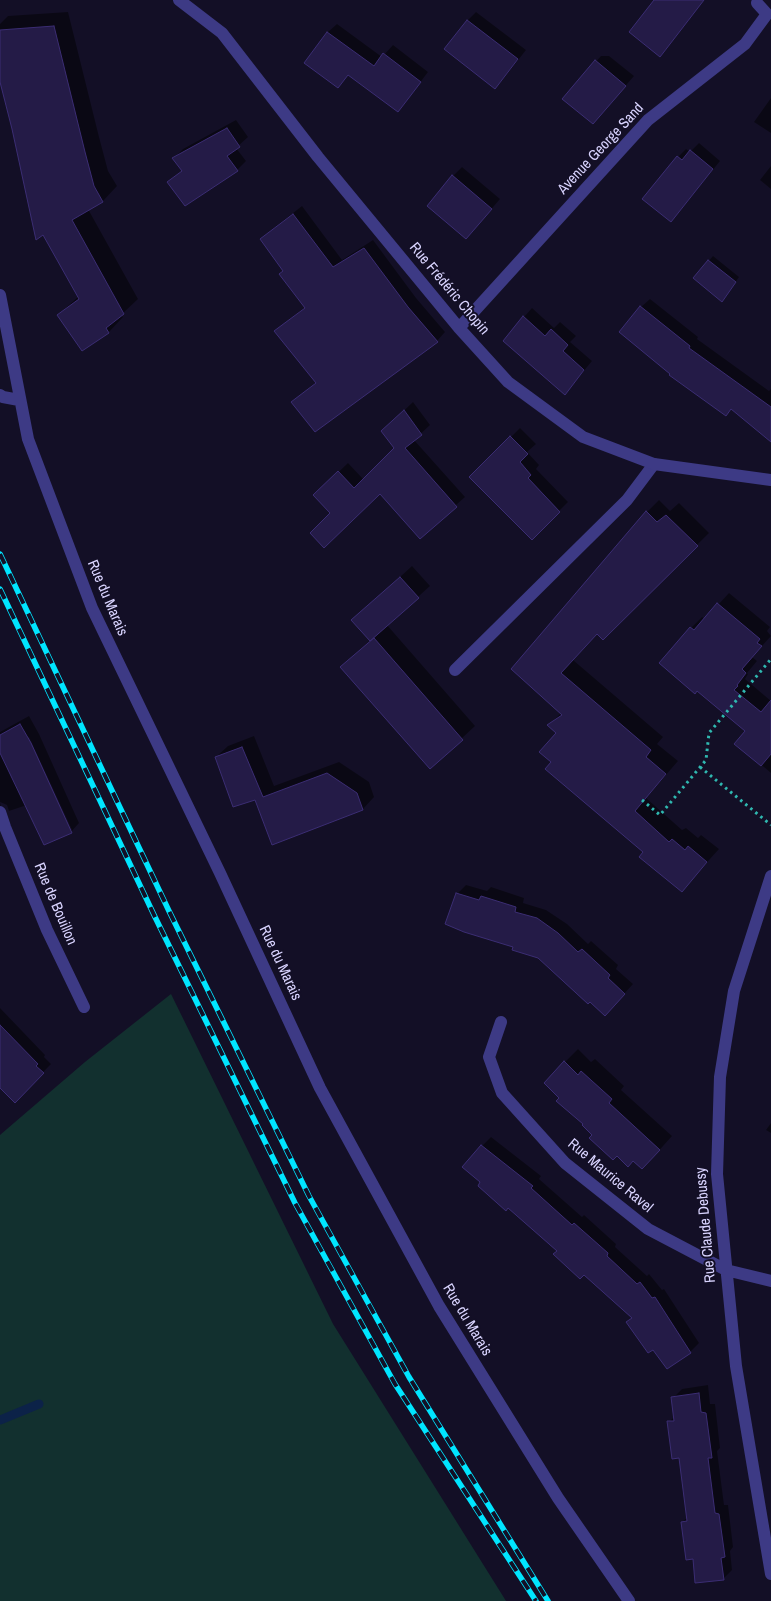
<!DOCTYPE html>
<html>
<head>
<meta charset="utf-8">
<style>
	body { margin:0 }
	canvas { display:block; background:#130f26 }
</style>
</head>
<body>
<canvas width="771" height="1601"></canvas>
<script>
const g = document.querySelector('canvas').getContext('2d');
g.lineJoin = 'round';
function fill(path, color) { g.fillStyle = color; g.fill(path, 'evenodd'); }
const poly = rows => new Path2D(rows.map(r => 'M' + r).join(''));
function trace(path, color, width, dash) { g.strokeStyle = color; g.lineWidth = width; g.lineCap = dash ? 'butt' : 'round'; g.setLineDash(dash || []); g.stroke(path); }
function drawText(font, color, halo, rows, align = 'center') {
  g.font = font + ' "Archivo Narrow",sans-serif'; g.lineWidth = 4; g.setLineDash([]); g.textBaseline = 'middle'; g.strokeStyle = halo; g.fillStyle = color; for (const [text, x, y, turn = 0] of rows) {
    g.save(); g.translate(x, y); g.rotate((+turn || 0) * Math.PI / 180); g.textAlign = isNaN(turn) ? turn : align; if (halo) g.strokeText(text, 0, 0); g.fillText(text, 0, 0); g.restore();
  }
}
fill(poly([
	[171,994,333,1324,506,1601,0,1601,0,1135,85,1062]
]), '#12302f');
fill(poly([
	[68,12,99,137,108,171,117,186,103,201,88,209,138,299,121,315,123,317,109,332,83,349,58,315,79,296,0,76,0,24,8,16],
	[476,12,526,50,504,78,495,87,467,21],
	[337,24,382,57,393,45,428,72,406,101,349,74,338,86,305,62,328,32],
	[601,56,609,56,634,76,593,123,592,66],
	[771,98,771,133,754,122],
	[236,120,248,137,236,148,246,161,237,170,169,182,183,170,174,158,183,149],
	[699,143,720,161,679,212,671,221,678,157,686,149,690,152],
	[771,166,771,189,760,180],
	[462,167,500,199,475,228,453,176],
	[302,206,342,260,373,240,416,298,445,332,437,341,315,430,293,402,316,382,276,331,305,307,284,270,262,239,270,231],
	[713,256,739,277,726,296,694,278],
	[650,299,698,337,697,339,769,391,771,389,771,441,641,307],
	[532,308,554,328,560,322,576,336,570,342,592,361,573,384,524,317],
	[413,402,430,425,414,440,465,497,420,537,380,493,332,513,324,486,348,463,364,480,396,448,392,422],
	[520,428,536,444,527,452,539,465,536,469,568,502,532,538,471,477],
	[659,500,670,511,679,503,709,533,603,638,598,633,573,660,663,737,657,744,678,761,646,798,682,830,686,828,698,838,701,835,719,849,682,890,553,762,558,733,549,725,561,713,513,669,647,512],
	[412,566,430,586,387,625,475,726,430,768,342,668,371,640,353,620],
	[729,593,770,627,767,631,771,636,752,657,757,661,747,673,748,674,745,679,771,701,771,773,736,743,747,731,691,628,702,617,705,619],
	[29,716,39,734,79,823,71,832,27,805,9,811,7,805,0,802,1,808,0,809,0,732],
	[29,737,72,830,69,830,27,738],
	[254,736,274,786,339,762,369,782,374,797,363,809,256,798,216,757,228,746],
	[466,885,487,891,491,887,524,898,523,903,546,910,567,924,588,944,591,941,618,965,616,969,633,984,614,1005,538,957,515,946,457,894],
	[0,1008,45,1055,44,1057,51,1064,17,1099,0,1082],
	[578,1049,591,1062,595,1059,624,1086,621,1090,672,1136,655,1155,594,1135,561,1098,565,1062],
	[771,1123,771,1133,766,1130],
	[491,1137,541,1176,539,1179,582,1217,584,1215,616,1244,615,1247,647,1276,649,1274,662,1290,664,1289,699,1343,690,1352,653,1348,628,1322,633,1317,482,1182,482,1146],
	[708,1385,710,1404,715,1404,720,1448,717,1451,724,1505,728,1505,733,1547,730,1551,732,1570,723,1579,694,1558,682,1522,688,1517,680,1457,669,1422,675,1416,673,1398,682,1389]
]), '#0007');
trace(poly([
	[0,1420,39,1404]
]), '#0c2248', 9);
const building = poly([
	[654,0,704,0,660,57,629,32,654,0],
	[467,20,518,59,495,89,444,49,467,20],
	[54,26,85,152,94,186,103,202,72,220,124,314,106,328,109,333,82,351,57,315,79,299,43,235,36,240,12,129,0,82,0,30,54,26],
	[327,32,374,66,383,53,421,82,398,112,348,75,338,88,304,63,327,32],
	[595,60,626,86,593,124,562,99,595,60],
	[227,128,240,147,227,156,238,171,185,206,167,182,182,171,172,158,227,128],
	[690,150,713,169,671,222,642,199,677,156,682,160,690,150],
	[452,175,492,209,466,239,427,206,452,175],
	[293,214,333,267,364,248,408,307,438,342,315,432,291,402,316,383,274,331,305,308,279,274,283,271,260,239,293,214],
	[708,260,736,282,722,302,693,278,708,260],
	[640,306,690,346,689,348,771,407,771,442,731,409,726,416,669,375,670,374,619,332,640,306],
	[523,316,545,336,551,329,568,345,563,351,584,370,565,395,503,341,523,316],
	[404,410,422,435,405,448,457,507,420,539,380,494,324,548,310,533,330,513,313,495,338,471,354,488,394,448,381,431,404,410],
	[510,436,528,454,520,462,531,475,528,478,560,512,532,540,469,477,510,436],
	[646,511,657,522,666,515,698,546,603,640,597,634,561,673,651,750,646,757,666,774,635,811,669,842,672,839,685,850,688,846,707,862,682,892,639,857,643,852,545,769,551,762,539,752,556,733,547,725,562,715,511,669,646,511],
	[400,577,419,598,370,641,351,620,400,577],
	[717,603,760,639,757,643,762,646,742,669,746,673,737,685,738,686,734,690,761,712,771,700,771,754,761,766,734,744,745,731,697,691,695,694,659,663,690,627,694,630,717,603],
	[374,638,463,740,430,769,340,667,374,638],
	[20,724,31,743,72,833,44,845,0,753,0,735,20,724],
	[242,747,263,797,327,773,357,793,363,810,272,845,255,800,233,807,215,757,242,747],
	[456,893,479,900,481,896,516,907,515,912,537,918,558,933,578,952,582,949,610,975,608,978,625,994,605,1016,590,1002,588,1004,538,958,512,950,513,947,464,932,445,924,456,893],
	[0,1025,38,1064,36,1066,44,1073,15,1103,0,1088,0,1025],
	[564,1061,578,1075,581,1071,612,1099,609,1103,660,1150,642,1169,633,1161,628,1167,617,1156,613,1160,589,1138,592,1135,582,1125,583,1124,556,1101,559,1098,544,1083,564,1061],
	[481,1145,533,1186,531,1188,572,1225,574,1223,608,1253,607,1256,637,1284,640,1282,652,1298,655,1297,691,1353,667,1369,653,1350,648,1353,626,1322,632,1318,584,1275,580,1279,567,1267,553,1254,557,1251,508,1208,506,1211,478,1186,480,1182,462,1167,481,1145],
	[699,1393,701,1412,706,1413,712,1458,708,1458,715,1513,719,1514,725,1557,721,1558,724,1580,695,1583,693,1559,686,1560,681,1522,687,1521,679,1458,672,1459,667,1421,674,1421,671,1397,699,1393]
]);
fill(building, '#241b47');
trace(building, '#3b2d73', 1);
trace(poly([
	[700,767,771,825],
	[642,800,660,815,706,760,709,733,771,659]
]), '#2fb8b0', 3, [2.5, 4]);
trace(poly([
	[455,670,627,500,654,464]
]), '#3d3a85', 12);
trace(poly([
	[179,0,222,33,318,157,459,328,508,382,583,437,654,464,771,480],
	[0,295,28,439,92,608,220,873,320,1088,439,1306,558,1498,629,1601],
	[459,328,648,120,745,44,767,14,757,3],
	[0,395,3,397,19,400],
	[0,812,5,827,47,930,84,1007],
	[771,876,734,991,720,1077,717,1174,736,1366,771,1574],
	[501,1022,489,1057,502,1093,565,1163,648,1229,726,1270,771,1281]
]), '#3d3a85', 12);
const rail = poly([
	[0,554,169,911,309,1196,409,1377,548,1601],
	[0,589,155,917,295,1203,395,1384,536,1601]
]);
trace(rail, '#00e5ff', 5.5);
trace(rail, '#130f26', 4, [11]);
drawText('15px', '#d9d4ff', '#130f26', [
	["Avenue George Sand",601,149,-47],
	["Rue Frédéric Chopin",449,289,50],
	["Rue du Marais",107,598,67],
	["Rue de Bouillon",55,904,67],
	["Rue du Marais",280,963,65],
	["Rue Maurice Ravel",610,1176,40],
	["Rue Claude Debussy",706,1225,-95],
	["Rue du Marais",467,1320,59]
]);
</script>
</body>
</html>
